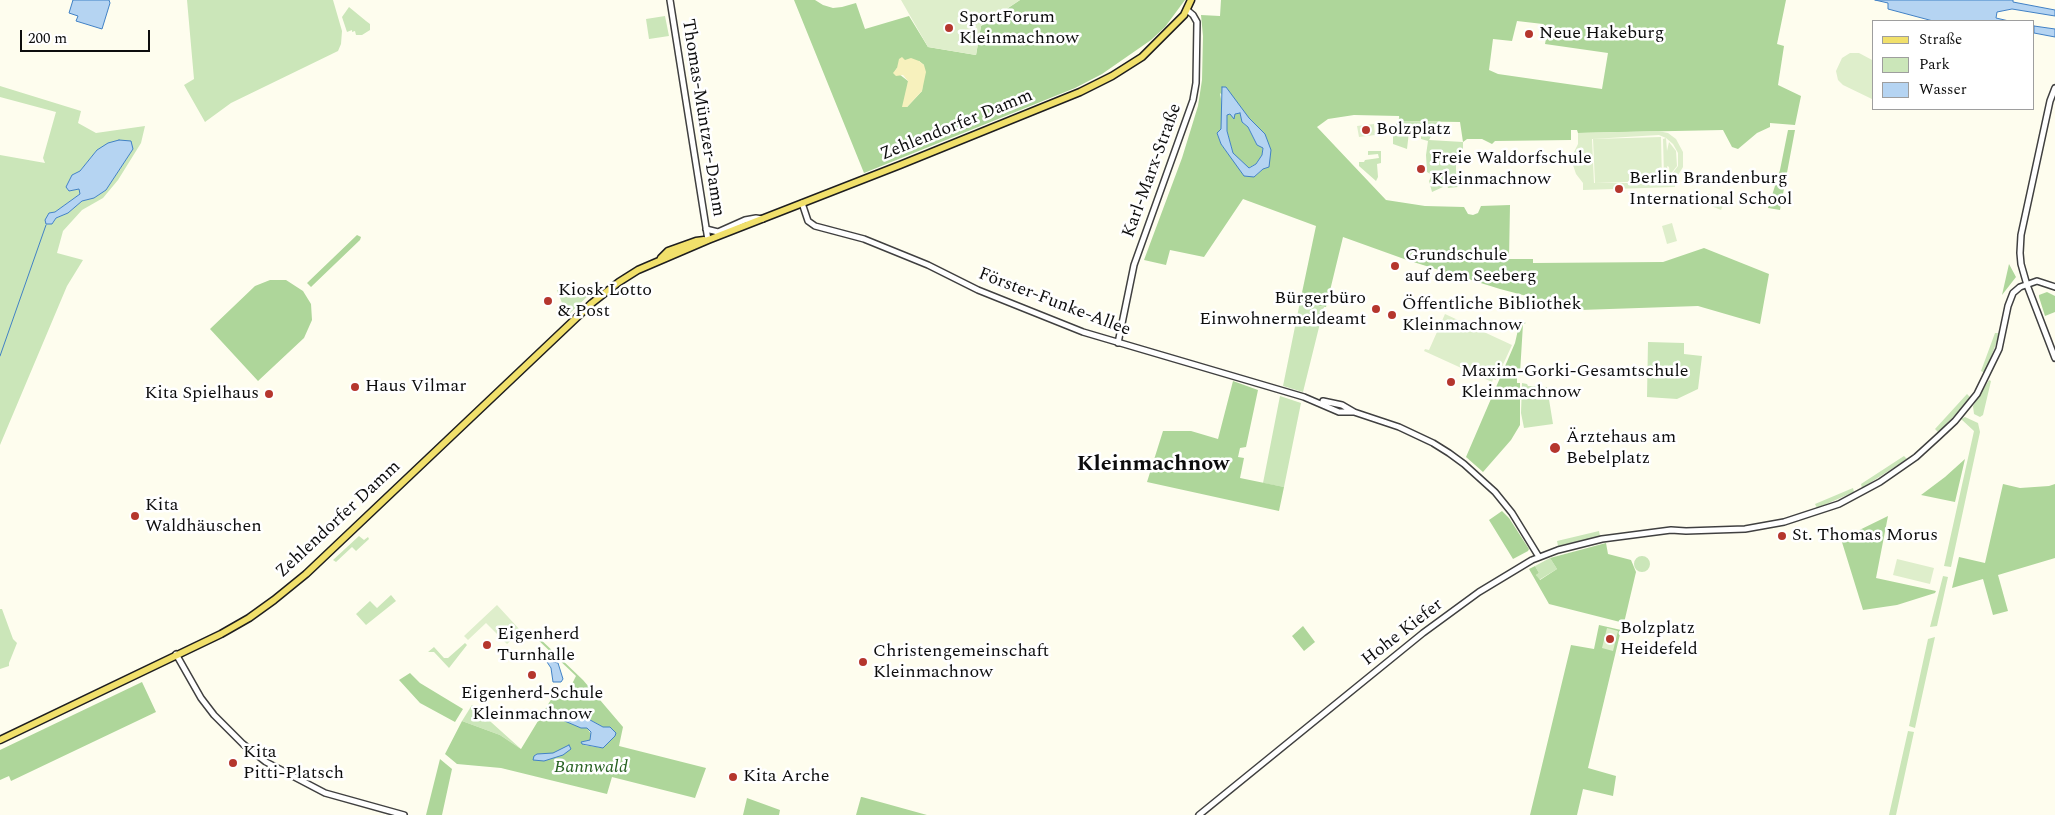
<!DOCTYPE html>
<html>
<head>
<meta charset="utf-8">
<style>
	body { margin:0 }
	#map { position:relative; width:2055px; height:815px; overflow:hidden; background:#fefdee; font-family:Spectral,serif }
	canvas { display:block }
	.legend { position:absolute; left:1872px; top:20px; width:162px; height:90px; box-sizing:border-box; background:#fff; border:1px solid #9e9e9e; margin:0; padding:6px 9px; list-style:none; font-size:15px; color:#0d0d0d }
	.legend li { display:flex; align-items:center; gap:10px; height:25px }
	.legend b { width:25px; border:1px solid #9e9e9e }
	.scale { position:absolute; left:20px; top:30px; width:130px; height:22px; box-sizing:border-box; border:2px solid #0d0d0d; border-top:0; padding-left:6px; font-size:15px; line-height:18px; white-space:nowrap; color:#0d0d0d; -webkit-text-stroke:4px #fff; paint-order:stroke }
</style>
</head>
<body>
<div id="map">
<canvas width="2055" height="815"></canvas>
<ul class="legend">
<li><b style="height:6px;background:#f1e06b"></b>Straße</li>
<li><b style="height:14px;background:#cbe6b9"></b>Park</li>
<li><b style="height:14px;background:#b5d4f2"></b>Wasser</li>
</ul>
<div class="scale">200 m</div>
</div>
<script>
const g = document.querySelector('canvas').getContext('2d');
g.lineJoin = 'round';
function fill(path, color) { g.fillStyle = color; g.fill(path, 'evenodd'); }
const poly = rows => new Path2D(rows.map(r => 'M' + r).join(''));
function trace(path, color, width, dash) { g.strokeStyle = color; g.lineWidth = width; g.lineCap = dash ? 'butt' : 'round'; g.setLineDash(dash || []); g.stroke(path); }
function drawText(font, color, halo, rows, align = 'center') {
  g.font = font + ' Spectral,serif'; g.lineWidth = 5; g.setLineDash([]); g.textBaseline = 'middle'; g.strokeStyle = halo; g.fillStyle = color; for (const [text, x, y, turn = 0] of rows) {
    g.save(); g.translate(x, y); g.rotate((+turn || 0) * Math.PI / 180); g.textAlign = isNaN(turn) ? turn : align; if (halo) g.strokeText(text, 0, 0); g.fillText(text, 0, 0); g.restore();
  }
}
fill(poly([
	[187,0,333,0,342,31,341,44,338,51,231,103,205,122,184,85,194,79],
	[349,7,366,21,370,24,370,30,362,35,356,35,355,31,352,32,352,30,347,32,342,17],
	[665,16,669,36,649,39,646,19],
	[0,86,81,111,78,123,96,133,145,126,141,143,118,180,103,198,82,210,63,231,57,253,83,260,67,286,0,445,0,155,45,163,43,158,56,112,0,97],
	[133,149,106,190,94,198,82,201,68,213,56,218,52,224,49,213,55,212,80,194,80,188,69,191,66,187,72,175,80,171,97,150],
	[1400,116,1400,121,1439,122,1429,140,1463,142,1463,160,1457,160,1457,164,1454,164,1456,165,1456,185,1458,187,1448,188,1446,181,1442,180,1440,183,1443,187,1432,192,1429,181,1432,175,1427,172,1426,155,1428,141,1421,139,1421,135,1409,132,1407,149,1393,144,1393,135,1397,134,1396,125],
	[1368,151,1381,151,1381,163,1377,164,1378,177,1376,181,1359,166,1359,162,1364,162,1365,160,1379,158,1378,154,1368,155],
	[557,290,592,292,567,316],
	[1300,302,1324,307,1303,392,1283,386],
	[1995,333,2000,333,1985,373,1981,371],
	[1648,342,1684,343,1684,354,1702,356,1698,389,1677,399,1647,397],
	[1989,380,1991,381,1983,415,1980,417,1974,414,1973,406],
	[1522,383,1527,384,1528,386,1547,387,1553,424,1524,428,1521,413],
	[1967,394,1970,397,1959,411,1938,432,1935,429],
	[1280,396,1301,403,1284,487,1263,483],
	[1965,417,1978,423,1980,432,1951,567,1944,566,1974,431,1961,419],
	[1904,456,1907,459,1862,488,1861,484],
	[1853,488,1854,492,1817,508,1815,504],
	[1599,531,1600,536,1558,546,1557,541],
	[359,536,364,540,368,537,369,539,356,551,352,547,336,562,333,560],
	'1634 564a8 8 0 1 1 16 0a8 8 0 1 1-16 0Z',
	[1550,558,1557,569,1539,580,1536,575,1539,573,1535,566],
	[1943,576,1948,577,1937,626,1930,627],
	[391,595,396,601,366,625,356,614,370,601,377,608],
	[0,609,2,609,13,639,17,643,9,663,9,666,0,669],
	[1935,637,1915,728,1909,726,1928,639],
	[465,643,467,645,449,668,434,652,428,652,434,647,444,658,448,658],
	[472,705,521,749,500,735,462,721],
	[1908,731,1914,732,1896,815,1889,815]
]), '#cbe6b9');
fill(poly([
	[794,0,815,0,823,5,833,8,842,7,856,3,865,29,909,16,928,47,976,55,981,26,1020,0,1185,0,1165,27,1151,40,1102,74,1075,88,864,173],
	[919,61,924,65,922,91,907,107,908,81,895,71,897,68],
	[1221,0,1786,0,1777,44,1784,46,1778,85,1801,96,1795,125,1770,123,1770,127,1757,133,1738,149,1732,147,1723,130,1578,133,1577,130,1571,130,1571,140,1495,141,1492,144,1482,139,1467,139,1463,142,1460,122,1400,121,1399,116,1354,115,1328,119,1317,127,1386,200,1425,206,1464,207,1468,214,1473,215,1478,213,1481,206,1510,205,1509,259,1533,259,1533,263,1663,262,1704,248,1769,274,1760,324,1698,306,1580,310,1500,289,1407,260,1343,237,1326,307,1313,305,1300,302,1316,226,1243,199,1204,257,1170,250,1166,265,1144,260,1182,158,1198,106,1202,80,1203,36,1201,15,1220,16],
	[1517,21,1543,24,1548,28,1545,44,1608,53,1602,89,1498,74,1489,70,1493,39,1512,41],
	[1220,93,1265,134,1263,169,1254,177,1229,155,1221,144,1217,133,1221,129,1223,111],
	[1240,113,1242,122,1248,127,1257,145,1263,147,1262,155,1256,164,1248,168,1233,153,1227,131,1227,115],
	[1788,130,1795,130,1780,210,1768,208,1780,170],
	[357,235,361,237,360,240,311,287,307,283],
	[2009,264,2016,277,2002,295],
	[270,280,286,280,303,291,311,304,312,320,304,338,258,381,210,329,255,286],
	[2047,292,2055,296,2055,312,2045,316,2039,297,2039,295],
	[1520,321,1526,323,1523,324,1520,373,1517,373,1517,383,1520,383,1520,425,1511,440,1483,472,1466,457,1515,343],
	[1233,381,1258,390,1246,447,1240,448,1238,457,1244,458,1240,478,1284,487,1279,511,1147,482,1163,431,1191,431,1218,439],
	[1965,459,1955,502,1921,495,1945,477],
	[2003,484,2020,488,2049,486,2055,484,2055,558,1998,575,2008,611,1993,615,1983,579,1952,588,1959,557,1985,563],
	[1502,511,1509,518,1529,549,1528,551,1513,559,1489,520],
	[1888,516,1876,578,1936,591,1935,593,1897,605,1863,610,1841,539],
	[1606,543,1608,554,1631,560,1636,572,1624,623,1549,604,1529,569,1535,566,1539,573,1536,575,1540,580,1557,569,1550,558],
	[1599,625,1621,630,1588,768,1616,776,1613,796,1583,789,1577,815,1530,815,1571,645,1594,649],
	[1303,626,1315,642,1304,651,1292,636],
	[536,635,583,680,623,727,619,746,706,768,695,798,612,777,607,794,501,768,457,764,445,754,462,721,500,735,521,749,555,693,568,692,576,676,535,637],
	[581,715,603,727,615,736,603,748,584,745,581,742,590,740,591,734,587,728,581,728,566,720,556,717],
	[410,673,420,683,463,709,455,722,420,703,399,680],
	[142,682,156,712,11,781,9,776,0,780,0,750],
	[440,759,452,769,442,815,426,815],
	[861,797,862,797,927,815,856,815],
	[747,798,780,810,779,815,743,815]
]), '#aed69a');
fill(poly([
	[902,57,905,60,911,58,919,61,924,65,926,72,922,91,907,107,902,107,908,81,903,75,896,76,893,73,897,68,899,59]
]), '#f7f1bd');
fill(poly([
	[901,0,1020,0,981,26,976,55,928,47],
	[1850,53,1859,53,1874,61,1874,100,1843,85,1838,80,1836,71,1842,58],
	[1374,124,1375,135,1359,137,1357,126],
	[1658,131,1668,133,1676,139,1683,152,1683,167,1675,180,1675,187,1583,190,1583,183,1576,174,1573,165,1573,154,1578,144,1578,133],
	[1659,135,1666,138,1663,139,1664,176,1668,176,1667,166,1669,167,1670,175,1677,166,1676,151,1669,142,1667,151,1666,138,1673,144,1678,153,1678,166,1668,179,1656,183,1594,183,1592,139],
	[1661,137,1662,181,1595,183,1593,139],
	[1708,194,1725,201,1721,210,1704,203],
	[1672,223,1677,241,1667,244,1662,226],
	[1445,314,1512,345,1496,380,1493,379,1492,382,1424,351,1425,349,1429,350],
	[1897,559,1934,568,1930,584,1893,575],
	[497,605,521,631,507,644,486,623,468,640,464,636],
	[1607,628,1618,631,1613,651,1602,648]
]), '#deeecb');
const water = poly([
	[73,0,109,0,110,3,102,29,76,21,78,16,69,13,73,0],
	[1875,0,2013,0,2013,2,2055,10,2055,16,2012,9,1997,12,1996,18,2009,21,1933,21,1888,9,1888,3,1875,0],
	[2034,26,2055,29,2055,37,2034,33,2034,26],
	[1222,87,1226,87,1249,118,1265,134,1271,150,1269,167,1263,169,1254,177,1244,176,1221,144,1217,133,1221,129,1222,87],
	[1240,113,1242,122,1248,127,1257,145,1263,148,1262,155,1256,164,1249,168,1233,153,1227,131,1227,115,1230,114,1234,119,1235,114,1240,113],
	[119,140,131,141,133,149,106,190,94,198,82,201,68,213,56,218,52,224,46,224,45,220,49,213,55,212,80,194,79,189,69,191,66,187,72,175,80,171,97,150,108,143,119,140],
	[548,657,551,657,553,662,558,663,563,679,561,682,553,682,551,668,547,662,548,657],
	[559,710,581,715,603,727,610,727,616,733,615,736,603,748,582,744,581,742,590,740,591,732,587,728,581,728,553,716,559,710],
	[569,745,571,749,563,755,544,761,533,760,534,756,537,754,553,753,569,745]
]);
fill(water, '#b5d4f2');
trace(water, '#4181c5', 1);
trace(poly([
	[0,356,46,225]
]), '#4181c5', 1);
const minor = poly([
	[670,0,708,240],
	[2055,88,2050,101,2021,235,2020,253,2021,264,2027,285,2055,358],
	[802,203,808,221,815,226,864,239,928,265,978,290,1083,332,1304,397,1339,412,1354,412],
	[706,229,718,232,745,220,756,218,763,219],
	[1118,343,1134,265,1193,100,1196,83,1197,22,1193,15,1187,10],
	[1323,401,1342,405,1354,412,1399,427,1433,443,1449,453,1464,464,1495,492,1512,513,1539,557],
	[176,654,201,698,214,715,243,744,266,762,325,793,404,815],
	[1199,815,1423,633,1479,592,1532,560,1558,550,1602,539,1671,530,1686,531,1745,529,1784,522,1839,504,1880,482,1916,457,1939,436,1955,421,1977,394,1999,349,2008,306,2013,293,2020,287,2037,281,2055,287]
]);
const major = poly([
	[661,258,668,251,696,241,704,240],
	[0,740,221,634,249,618,274,600,306,574,592,303,619,282,638,270,708,240,900,165,1080,92,1112,76,1142,57,1184,15,1191,0]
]);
trace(minor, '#404040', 8);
trace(major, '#1e1e1e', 9);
trace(minor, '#fff', 5);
trace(major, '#f1e06b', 6);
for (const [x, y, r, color] of [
	[949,28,5,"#b5362d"],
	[1529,34,5,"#b5362d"],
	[1366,130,5,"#b5362d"],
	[1421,169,5,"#b5362d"],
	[1619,189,5,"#b5362d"],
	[1395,266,5,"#b5362d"],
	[548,301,5,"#b5362d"],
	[1376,309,5,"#b5362d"],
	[1392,315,5,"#b5362d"],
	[1451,382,5,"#b5362d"],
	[355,387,5,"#b5362d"],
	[269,394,5,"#b5362d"],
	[1555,448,6,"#b5362d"],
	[135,516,5,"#b5362d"],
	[1782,536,5,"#b5362d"],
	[1610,639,5,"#b5362d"],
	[487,645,5,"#b5362d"],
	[863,662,5,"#b5362d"],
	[532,675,5,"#b5362d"],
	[233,763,5,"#b5362d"],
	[733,777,5,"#b5362d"]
]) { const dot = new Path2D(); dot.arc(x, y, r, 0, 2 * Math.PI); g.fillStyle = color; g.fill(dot); trace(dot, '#fff', 2); }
drawText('18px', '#0d0d0d', '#fff', [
	["SportForum",959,18],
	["Kleinmachnow",959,39],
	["Neue Hakeburg",1539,34],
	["Bolzplatz",1376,130],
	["Freie Waldorfschule",1431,159],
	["Kleinmachnow",1431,180],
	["Berlin Brandenburg",1629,179],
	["International School",1629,200],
	["Grundschule",1405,256],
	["auf dem Seeberg",1405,277],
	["Kiosk Lotto",558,291],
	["& Post",558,312],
	["Bürgerbüro",1366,299,"right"],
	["Einwohnermeldeamt",1366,320,"right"],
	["Öffentliche Bibliothek",1402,305],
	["Kleinmachnow",1402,326],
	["Maxim-Gorki-Gesamtschule",1461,372],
	["Kleinmachnow",1461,393],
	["Haus Vilmar",365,387],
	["Kita Spielhaus",259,394,"right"],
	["Ärztehaus am",1566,438],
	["Bebelplatz",1566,459],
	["Kita",145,506],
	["Waldhäuschen",145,527],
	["St. Thomas Morus",1792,536],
	["Bolzplatz",1620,629],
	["Heidefeld",1620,650],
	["Eigenherd",497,635],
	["Turnhalle",497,656],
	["Christengemeinschaft",873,652],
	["Kleinmachnow",873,673],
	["Eigenherd-Schule",532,694,"center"],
	["Kleinmachnow",532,715,"center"],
	["Kita",243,753],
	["Pitti-Platsch",243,774],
	["Kita Arche",743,777]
], 'left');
drawText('18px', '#0d0d0d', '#fff', [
	["Thomas-Müntzer-Damm",702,118,81],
	["Zehlendorfer Damm",957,126,-22],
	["Karl-Marx-Straße",1153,171,-70],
	["Förster-Funke-Allee",1054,303,21],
	["Zehlendorfer Damm",339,520,-43],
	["Hohe Kiefer",1403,633,-38]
]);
drawText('italic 18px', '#276121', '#fff', [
	["Bannwald",591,768]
]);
drawText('bold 22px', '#0d0d0d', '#fff', [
	["Kleinmachnow",1153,466]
]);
</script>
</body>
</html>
